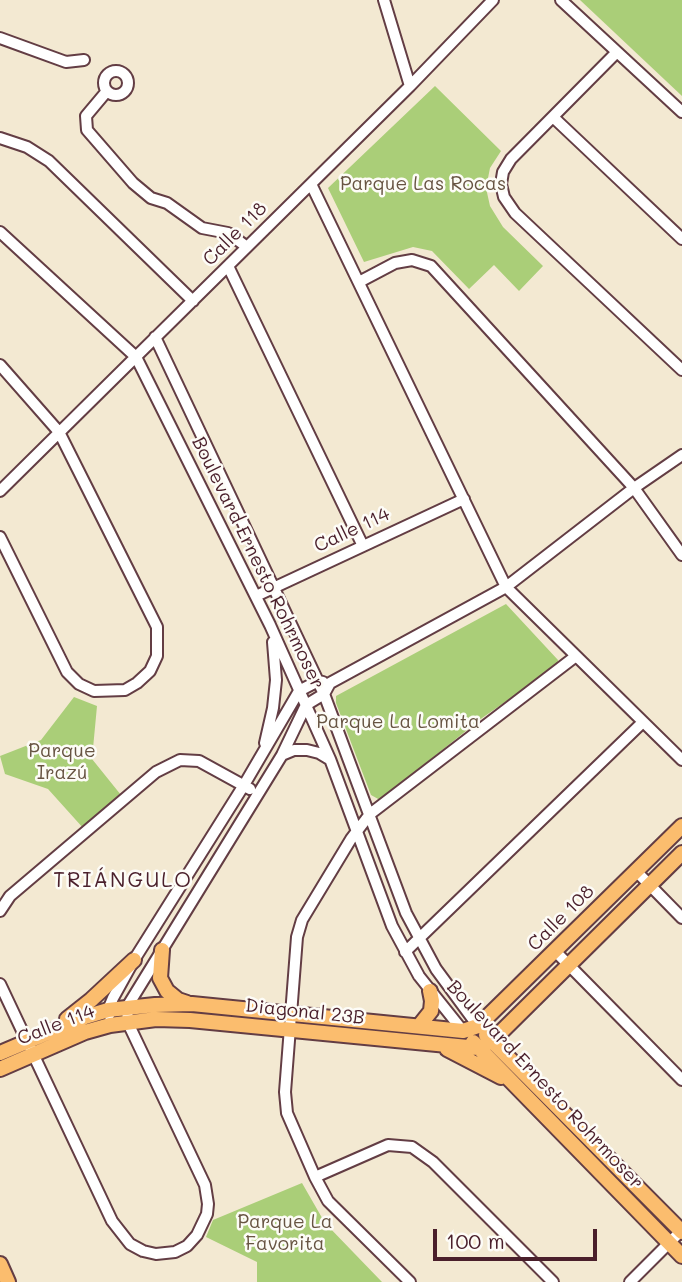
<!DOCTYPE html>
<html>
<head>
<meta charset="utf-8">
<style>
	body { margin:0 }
	#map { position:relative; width:682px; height:1282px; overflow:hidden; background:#f3e9d2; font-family:Mali,sans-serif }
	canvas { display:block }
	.scale { position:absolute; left:433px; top:1229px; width:164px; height:32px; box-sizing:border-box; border:4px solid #4a1f2b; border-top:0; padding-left:9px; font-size:21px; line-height:24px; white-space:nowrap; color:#4a1f2b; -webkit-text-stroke:5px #fdfcf7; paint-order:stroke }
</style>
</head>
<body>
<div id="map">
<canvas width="682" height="1282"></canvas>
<div class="scale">100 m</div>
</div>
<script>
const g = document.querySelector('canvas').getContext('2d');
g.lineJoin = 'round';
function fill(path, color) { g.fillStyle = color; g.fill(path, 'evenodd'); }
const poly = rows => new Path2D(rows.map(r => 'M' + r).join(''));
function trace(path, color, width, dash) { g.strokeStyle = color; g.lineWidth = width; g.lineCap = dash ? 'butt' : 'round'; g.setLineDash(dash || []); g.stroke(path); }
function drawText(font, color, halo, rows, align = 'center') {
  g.font = font + ' Mali,sans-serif'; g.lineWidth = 5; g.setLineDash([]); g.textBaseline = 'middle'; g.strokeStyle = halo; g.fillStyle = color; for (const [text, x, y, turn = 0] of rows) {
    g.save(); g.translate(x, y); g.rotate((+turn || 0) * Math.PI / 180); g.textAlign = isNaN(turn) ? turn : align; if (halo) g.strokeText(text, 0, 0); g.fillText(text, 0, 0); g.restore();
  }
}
fill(poly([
	[580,0,682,0,682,96],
	[435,86,501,151,490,168,486,188,490,206,503,227,543,266,519,291,494,265,469,289,432,251,413,247,364,262,328,188],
	[506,604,558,660,557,666,482,718,380,800,371,795,336,703,336,696],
	[74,697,97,706,92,759,121,795,84,829,48,789,5,774,0,756,41,740],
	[302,1183,325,1223,382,1282,257,1282,257,1262,206,1237,213,1220]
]), '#aace78');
const minor = poly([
	[384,0,410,86],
	[561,0,682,112],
	[0,38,66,62,84,60],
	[617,52,511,159,503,172,501,184,504,197,515,213,682,370],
	'104 83a12 12 0 1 1 24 0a12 12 0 1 1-24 0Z',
	[107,91,86,116,87,130,133,183,151,198,167,203,202,228,228,233,247,247],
	[553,117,682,239],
	[0,138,27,147,49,161,193,301],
	[311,184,506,587,682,760],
	[0,232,136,357,270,625,330,759,392,926,419,976,463,1031],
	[228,266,363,546],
	[359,282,395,263,412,260,431,266,634,488,682,555],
	[155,337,324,694,406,913,436,969,478,1026],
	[0,365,59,432,157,627,157,656,150,671,137,683,125,690,94,691,79,684,67,672,0,537],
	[0,491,410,86,493,0],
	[256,596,464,499],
	[306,705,324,694,330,683,506,587,634,488,682,455],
	[265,743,273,708,276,680,273,642],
	[282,755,294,750,307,750,319,753,329,759],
	[636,871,682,918],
	[0,911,10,896,156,772,180,760,199,761,250,789],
	[555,951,682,1080],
	[405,952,643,722],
	[0,984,112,1221,130,1244,143,1251,156,1254,175,1252,187,1246,197,1235,207,1214,208,1204,205,1185,128,1023,127,1007,282,755,306,705],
	[109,1015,108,1010,113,998,134,960,244,785,299,691,318,681,323,682],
	[315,1177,388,1145,412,1147,433,1162,553,1282],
	[410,1282,328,1201,315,1177,287,1113,285,1092,297,937,302,920,351,839,370,814,576,656],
	[630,1282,682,1230]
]);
const major = poly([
	[162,950,160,978,167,991,178,1000,187,1003],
	[67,1019,91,1000,134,960],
	[419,1026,431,1011,432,1001,430,991],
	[486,1035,682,1232],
	[473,1042,682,1256],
	[447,1049,501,1077],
	[0,1053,85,1017,108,1010,155,1005,192,1004,463,1031,478,1026,682,826],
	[0,1069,85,1032,110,1025,156,1019,190,1020,478,1048,491,1042,682,853],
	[0,1264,8,1282]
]);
trace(minor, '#633d44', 14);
trace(major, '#633d44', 18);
trace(minor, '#fff', 10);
trace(major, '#fbbd6e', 14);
drawText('19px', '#675442', '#fdfcf7', [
	["Parque Las Rocas",423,184],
	["Parque La Lomita",398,722],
	["Parque",62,751],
	["Irazú",62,773],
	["Parque La",285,1222],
	["Favorita",285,1244]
]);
drawText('19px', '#4a1f2b', '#fdfcf7', [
	["Calle 118",235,234,-45],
	["Calle 114",352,530,-25],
	["Boulevard Ernesto Rohrmoser",258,563,64],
	["Calle 108",561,918,-45],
	["Diagonal 23B",305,1012,6],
	["Calle 114",56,1025,-21],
	["Boulevard Ernesto Rohrmoser",545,1085,47]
]);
g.letterSpacing = '2px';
drawText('21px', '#4a1f2b', '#fdfcf7', [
	["TRIÁNGULO",123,881]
]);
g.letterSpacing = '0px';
</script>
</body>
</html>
